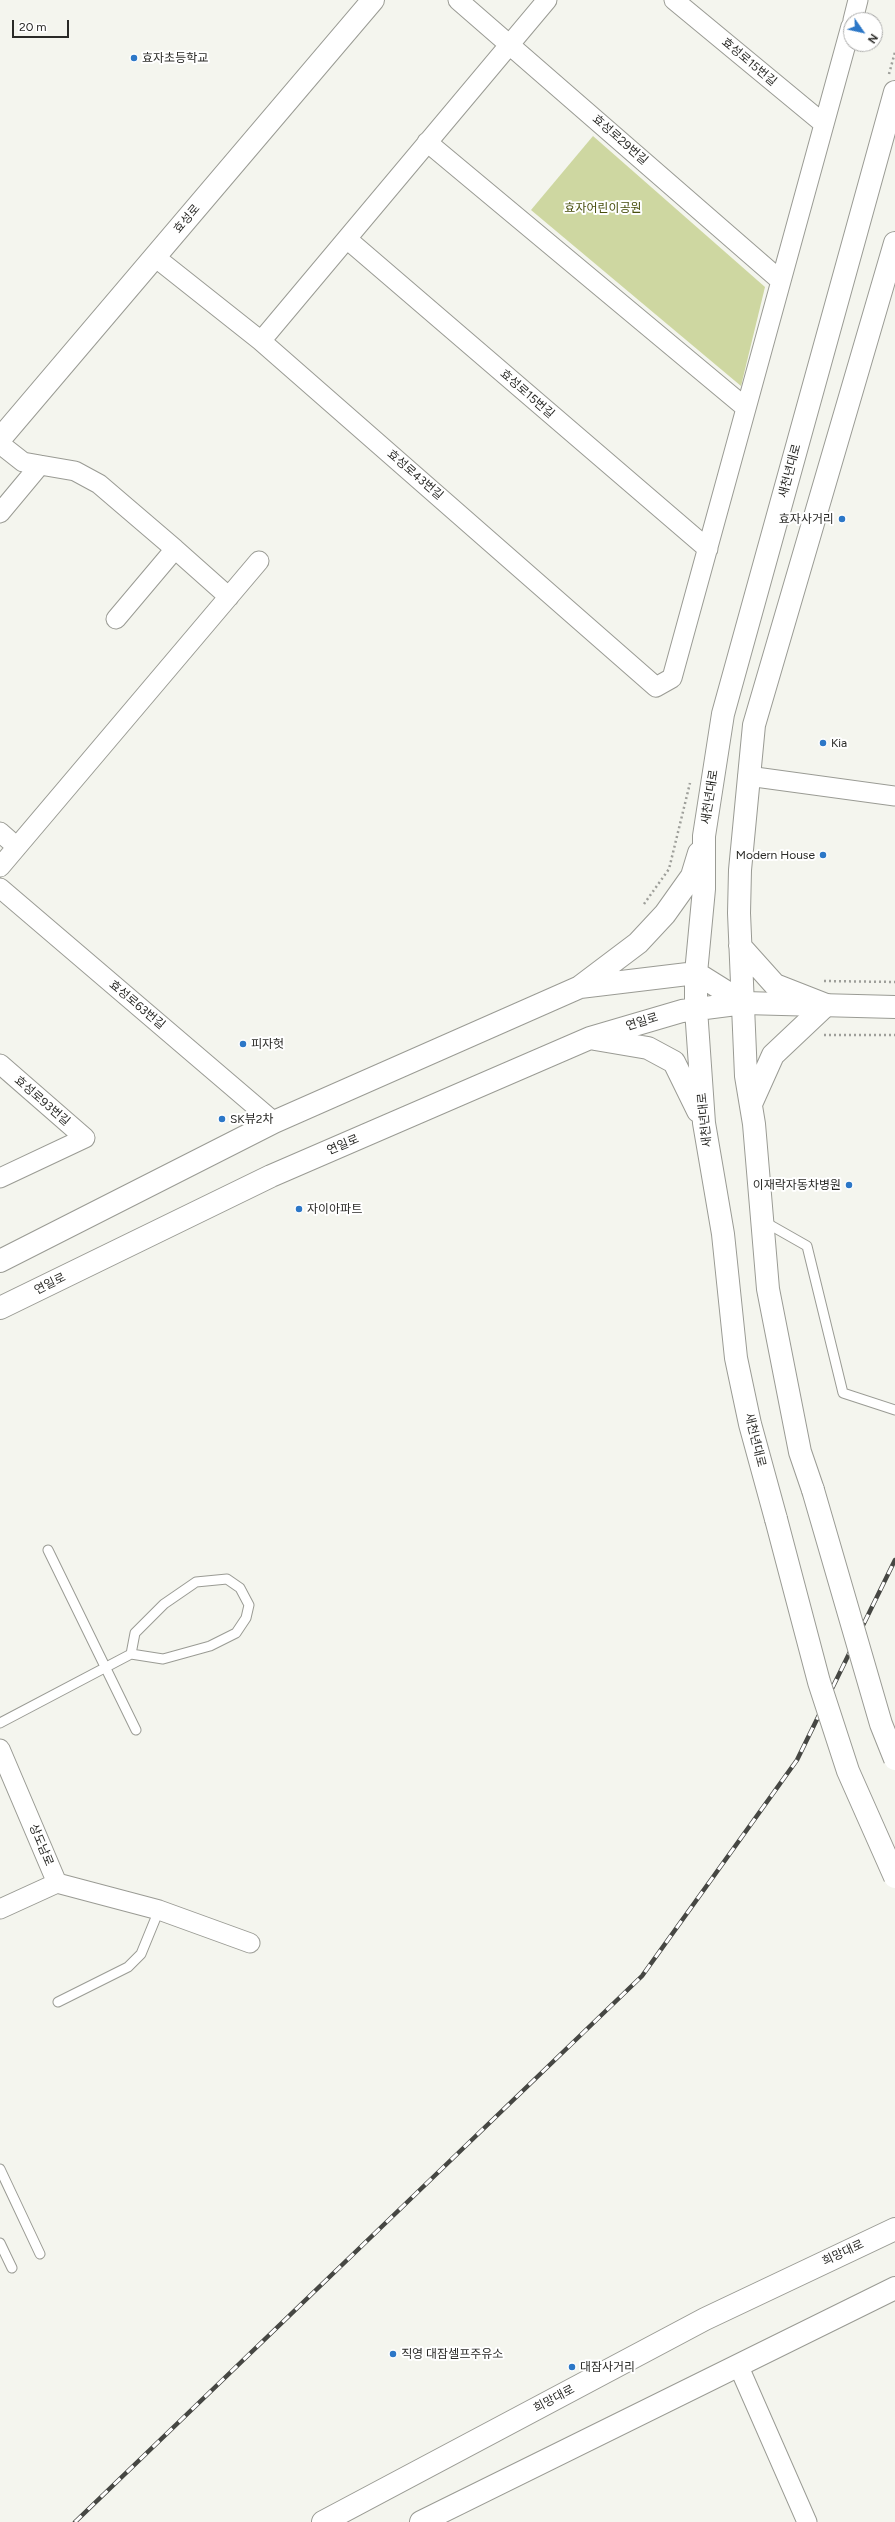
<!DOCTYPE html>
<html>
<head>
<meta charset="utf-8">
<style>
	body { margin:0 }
	#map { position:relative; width:895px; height:2522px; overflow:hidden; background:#f4f5ee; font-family:Figtree,sans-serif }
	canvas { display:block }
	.north { position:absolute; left:843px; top:12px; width:40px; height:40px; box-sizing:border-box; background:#fff; border:1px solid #aaaaa9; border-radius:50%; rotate:124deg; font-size:11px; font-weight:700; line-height:16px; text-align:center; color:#2a2a27 }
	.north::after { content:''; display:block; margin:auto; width:14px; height:18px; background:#2c77c7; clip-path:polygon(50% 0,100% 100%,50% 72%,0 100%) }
	.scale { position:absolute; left:12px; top:20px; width:57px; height:18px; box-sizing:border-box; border:2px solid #2a2a27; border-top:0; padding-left:5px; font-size:12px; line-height:14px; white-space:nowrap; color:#2a2a27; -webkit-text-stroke:3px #fff; paint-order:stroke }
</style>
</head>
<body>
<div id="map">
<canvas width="895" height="2522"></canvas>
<div class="north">N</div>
<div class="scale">20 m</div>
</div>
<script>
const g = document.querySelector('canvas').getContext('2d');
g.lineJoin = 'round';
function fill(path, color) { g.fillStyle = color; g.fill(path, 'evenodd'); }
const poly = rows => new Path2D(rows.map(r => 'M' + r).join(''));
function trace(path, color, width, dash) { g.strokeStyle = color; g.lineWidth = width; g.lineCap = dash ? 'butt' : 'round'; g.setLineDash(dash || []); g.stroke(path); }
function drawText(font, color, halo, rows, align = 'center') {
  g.font = font + ' Figtree,"Noto Sans KR",sans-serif'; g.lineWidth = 4; g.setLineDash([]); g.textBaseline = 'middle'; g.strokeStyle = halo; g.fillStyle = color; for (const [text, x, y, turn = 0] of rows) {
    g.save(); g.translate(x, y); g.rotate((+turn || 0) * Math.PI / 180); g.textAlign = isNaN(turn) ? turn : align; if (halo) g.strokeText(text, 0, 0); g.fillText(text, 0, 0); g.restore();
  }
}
fill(poly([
	[593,136,765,287,741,386,531,210]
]), '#ced7a1');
const lane = poly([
	[763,1221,807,1246,843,1393,895,1410],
	[48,1550,136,1730],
	[0,1723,131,1654,135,1633,164,1604,196,1582,227,1579,240,1588,249,1605,246,1618,236,1633,210,1646,163,1659,131,1654],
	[58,2002,128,1967,141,1954,159,1910],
	[0,2169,40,2254],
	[0,2243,12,2268]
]);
const street = poly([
	[458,0,781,281],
	[674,0,824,124],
	[853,20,858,0],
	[427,142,746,408],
	[347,239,708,549],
	[155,257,261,341,656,687,672,678,851,26],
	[261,341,547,0],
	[0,444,23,462,40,465],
	[0,513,40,465,75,471,99,484,175,549,116,619],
	[175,549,229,597],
	[748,776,895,796],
	[0,832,17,847],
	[0,867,259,561],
	[0,888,274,1122],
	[0,1064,85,1138,0,1178],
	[0,1749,57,1883],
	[57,1883,159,1910,250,1943],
	[0,1909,57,1883],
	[739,2367,807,2522]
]);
const secondary = poly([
	[0,439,373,0],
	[744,1003,895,1007]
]);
const primary = poly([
	[740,946,775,985,826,1005,773,1055,751,1104],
	[581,986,638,943,665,914,692,876,699,853],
	[595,1039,648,1048,674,1062,698,1111],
	[0,1261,274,1122,580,987,696,973,744,1003],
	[0,1308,271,1176,590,1038,682,1011,744,1003],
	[813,1490,800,1452,768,1289,754,1124,746,1076,739,913,740,870,754,725,895,243],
	[776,1519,750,1424,736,1358,723,1234,704,1123,696,1009,696,973,704,889,704,836,723,714,895,92],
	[323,2522,705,2319,895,2229],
	[421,2522,895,2288]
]);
trace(lane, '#9a9b94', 11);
trace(street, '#9a9b94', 21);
trace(secondary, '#9a9b94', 24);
trace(primary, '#9a9b94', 24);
trace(poly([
	[889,74,895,52],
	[644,904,669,869,690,783],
	[824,981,895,982],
	[824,1035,895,1035]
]), '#9e9f9a', 2.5, [2, 3]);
trace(lane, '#fff', 9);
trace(street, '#fff', 19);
trace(secondary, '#fff', 22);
trace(primary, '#fff', 22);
const rail = poly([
	[75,2522,642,1976,797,1760,895,1560]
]);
trace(rail, '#464743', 4.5);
trace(rail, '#fff', 3, [9]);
const primaryBridge = poly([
	[813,1490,881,1724,895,1759],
	[776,1519,819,1682,848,1771,895,1877]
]);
trace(primaryBridge, '#9a9b94', 24, []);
trace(primaryBridge, '#fff', 22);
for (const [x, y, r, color] of [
	[134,58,4,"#2c77c7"],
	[842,519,4,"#2c77c7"],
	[823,743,4,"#2c77c7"],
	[823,855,4,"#2c77c7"],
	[243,1044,4,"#2c77c7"],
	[222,1119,4,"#2c77c7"],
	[849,1185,4,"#2c77c7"],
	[299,1209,4,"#2c77c7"],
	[393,2354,4,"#2c77c7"],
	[572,2367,4,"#2c77c7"]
]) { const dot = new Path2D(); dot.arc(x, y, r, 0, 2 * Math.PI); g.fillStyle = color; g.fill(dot); trace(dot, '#fff', 1.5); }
drawText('12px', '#2a2a27', '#fff', [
	["효자초등학교",142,58],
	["효자사거리",834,519,"right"],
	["Kia",831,743],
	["Modern House",815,855,"right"],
	["피자헛",251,1044],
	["SK뷰2차",230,1119],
	["이재락자동차병원",841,1185,"right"],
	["자이아파트",307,1209],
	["직영 대잠셀프주유소",401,2354],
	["대잠사거리",580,2367]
], 'left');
drawText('12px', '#2a2a27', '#fff', [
	["효성로15번길",749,62,40],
	["효성로29번길",620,140,41],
	["효성로",187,219,-50],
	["효성로15번길",527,394,41],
	["새천년대로",790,471,-75],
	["효성로43번길",415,475,41],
	["새천년대로",710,797,-81],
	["효성로63번길",137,1005,40],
	["연일로",642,1022,-17],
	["효성로93번길",42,1101,41],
	["새천년대로",705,1120,-96],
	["연일로",343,1145,-23],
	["연일로",50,1284,-26],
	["새천년대로",755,1440,76],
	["상도남로",41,1845,67],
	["희망대로",843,2253,-25],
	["희망대로",554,2399,-28]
]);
drawText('12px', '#474e0c', '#fff', [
	["효자어린이공원",603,208]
]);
</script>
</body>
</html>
